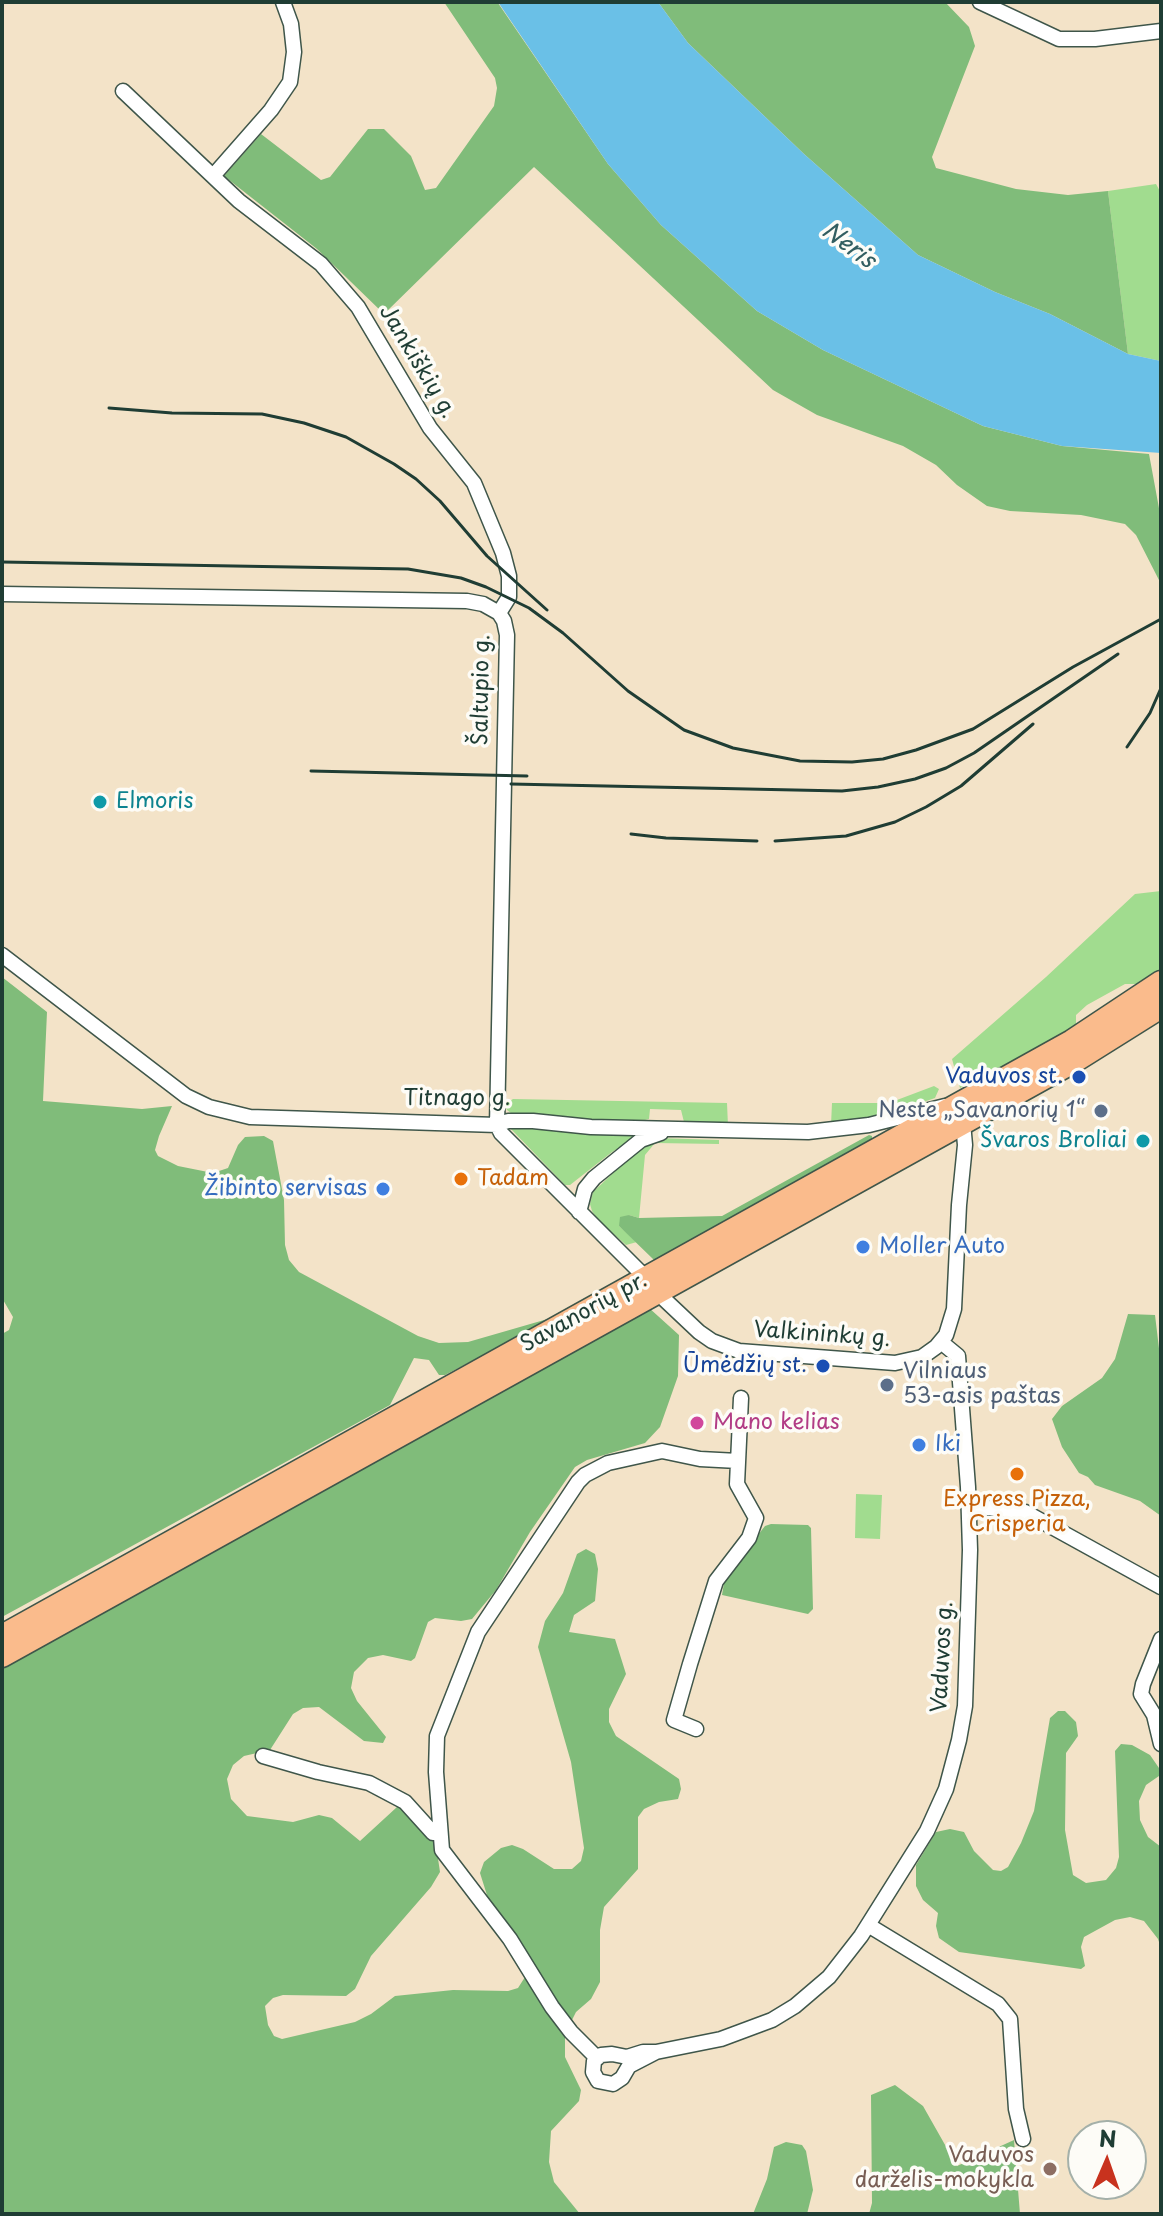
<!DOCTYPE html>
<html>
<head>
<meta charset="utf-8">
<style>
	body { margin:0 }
	#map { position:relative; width:1163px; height:2216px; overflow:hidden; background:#f3e3c8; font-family:"Playpen Sans",sans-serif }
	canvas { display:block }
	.frame { position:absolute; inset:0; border:4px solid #1f3d34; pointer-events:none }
	.north { position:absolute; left:1067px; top:2120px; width:80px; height:80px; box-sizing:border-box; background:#fdfcf7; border:2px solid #a4b0a9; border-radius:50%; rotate:2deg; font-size:22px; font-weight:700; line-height:32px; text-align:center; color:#1f3d34 }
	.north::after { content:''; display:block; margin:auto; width:28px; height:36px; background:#c8321e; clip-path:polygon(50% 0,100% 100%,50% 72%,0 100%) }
</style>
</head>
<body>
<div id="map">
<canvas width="1163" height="2216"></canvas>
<div class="frame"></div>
<div class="north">N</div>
</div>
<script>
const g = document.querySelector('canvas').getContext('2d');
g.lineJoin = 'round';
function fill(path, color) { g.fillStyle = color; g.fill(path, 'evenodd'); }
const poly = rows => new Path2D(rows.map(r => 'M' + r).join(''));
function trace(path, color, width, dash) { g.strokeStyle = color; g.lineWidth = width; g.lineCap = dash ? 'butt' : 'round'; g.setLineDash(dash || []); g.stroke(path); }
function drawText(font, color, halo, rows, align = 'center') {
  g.font = font + ' "Playpen Sans",sans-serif'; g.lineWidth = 7; g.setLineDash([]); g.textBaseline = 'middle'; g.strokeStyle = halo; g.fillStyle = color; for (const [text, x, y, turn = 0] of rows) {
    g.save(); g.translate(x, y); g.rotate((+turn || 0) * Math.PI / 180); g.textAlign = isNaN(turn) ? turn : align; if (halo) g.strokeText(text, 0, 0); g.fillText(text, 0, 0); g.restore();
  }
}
fill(poly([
	[1156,184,1161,193,1161,361,1128,354,1108,191],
	[1161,891,1161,971,1147,984,1125,984,1087,1005,1076,1015,1076,1029,960,1088,952,1059,1046,977,1135,894],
	[934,1086,939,1089,935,1098,883,1116,831,1125,832,1103,889,1103],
	[513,1099,727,1103,728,1126,684,1122,681,1110,650,1109,649,1119,645,1120,609,1123,516,1117,507,1110,504,1105],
	[537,1124,632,1136,633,1139,612,1152,570,1185,565,1185,510,1128],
	[657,1138,719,1140,719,1144,655,1143,645,1155,639,1218,629,1215,619,1226,637,1242,626,1245,598,1220,592,1211,590,1204,593,1192,647,1141],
	[856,1494,882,1495,880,1539,855,1538]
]), '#a1dc8f');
fill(poly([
	[444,2,498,3,608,164,661,225,757,311,823,350,983,426,1062,446,1149,454,1161,519,1161,584,1136,535,1125,524,1081,515,1010,511,987,506,957,485,936,465,903,446,817,415,773,390,534,167,384,314,317,249,224,176,261,134,321,180,330,177,368,129,384,129,411,156,425,190,436,188,494,106,497,88,495,78],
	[658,2,945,2,969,27,975,46,932,157,936,168,1016,189,1068,195,1108,191,1128,354,1050,314,995,292,918,255,804,154,688,43],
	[2,977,47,1012,43,1101,142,1109,172,1106,159,1136,155,1150,158,1156,178,1166,213,1173,228,1168,238,1145,245,1137,264,1136,273,1141,284,1200,285,1245,289,1260,299,1272,418,1336,439,1343,468,1342,558,1316,445,1375,439,1375,429,1360,414,1358,390,1405,2,1617,2,1334,9,1330,13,1317,2,1298],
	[869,1135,872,1136,872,1139,858,1151,654,1260,619,1226,620,1217,629,1215,639,1218,722,1216],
	[648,1307,679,1335,678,1376,660,1427,645,1443,587,1460,575,1467,530,1532,496,1590,472,1619,461,1621,435,1618,428,1622,415,1658,411,1661,383,1655,368,1658,354,1672,351,1688,357,1701,386,1737,383,1743,364,1741,319,1707,303,1708,293,1714,270,1750,244,1756,233,1765,227,1779,231,1799,247,1816,293,1822,319,1815,332,1818,360,1841,397,1807,412,1799,421,1808,436,1845,440,1872,431,1887,371,1956,355,1989,346,1996,283,1995,273,1998,265,2006,268,2025,274,2036,282,2039,355,2022,371,2014,395,1996,453,1990,508,1991,518,1988,525,1977,527,1960,492,1911,480,1873,484,1862,501,1848,512,1845,523,1849,554,1869,572,1869,581,1861,584,1848,571,1762,538,1647,545,1621,563,1593,577,1554,586,1549,595,1554,598,1569,595,1601,574,1615,569,1632,615,1639,626,1674,609,1709,609,1722,616,1736,679,1779,681,1789,678,1799,659,1802,644,1809,638,1817,638,1869,604,1907,600,1930,600,1982,591,1999,576,2012,565,2034,565,2057,581,2090,579,2101,551,2131,549,2162,554,2182,580,2214,2,2214,2,1664],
	[1128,1314,1155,1315,1161,1365,1161,1516,1140,1501,1095,1485,1088,1477,1079,1473,1062,1447,1052,1419,1062,1406,1102,1378,1115,1359],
	[771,1524,808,1525,811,1528,813,1609,808,1614,722,1595,724,1583,743,1554,765,1526],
	[1058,1711,1065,1711,1076,1722,1078,1736,1066,1753,1065,1830,1073,1875,1086,1883,1106,1880,1116,1868,1119,1857,1115,1751,1121,1744,1132,1745,1150,1755,1159,1768,1159,1776,1146,1785,1139,1801,1140,1820,1148,1837,1161,1847,1161,1948,1158,1939,1144,1921,1130,1917,1115,1920,1084,1937,1081,1947,1085,1966,1081,1969,959,1952,939,1938,936,1926,938,1913,923,1900,916,1886,916,1865,936,1832,950,1829,964,1832,974,1851,993,1870,1001,1871,1008,1867,1021,1843,1034,1811,1050,1718],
	[895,2085,923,2106,957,2166,1014,2140,1020,2214,869,2214,872,2203,871,2095],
	[786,2142,802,2145,806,2151,813,2190,807,2214,753,2214,767,2179,774,2147]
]), '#80bc7a');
fill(poly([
	[498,2,658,2,688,43,804,154,918,255,995,292,1050,314,1128,354,1161,361,1161,453,1062,446,983,426,823,350,757,311,661,225,608,164]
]), '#6ac0e7');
const minor = poly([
	[980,2,1059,39,1095,39,1161,31],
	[123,91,239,201,321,264,358,307,430,428,474,483,503,553,509,576,509,597,499,613],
	[213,176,271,110,290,82,294,52,291,24,283,2],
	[2,594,467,601,483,604,499,613,504,621,507,635,497,1125],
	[2,955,186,1096,209,1107,250,1117,497,1125,508,1121,533,1121,591,1127,808,1132,869,1125,945,1106],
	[497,1125,501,1133,640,1272],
	[579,1212,585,1189,594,1178,641,1140,661,1133],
	[664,1299,699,1332,712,1341,739,1351,895,1363,922,1357,936,1347,946,1335,954,1309,959,1205,965,1145,963,1123],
	[969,1506,1025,1512,1161,1587],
	[1161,1639,1143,1684,1141,1694,1154,1715,1161,1744],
	[696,1729,674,1720,690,1664,716,1581,749,1538,756,1518,737,1484,741,1398],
	[263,1756,318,1772,369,1783,405,1802,433,1833,440,1833],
	[868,1925,998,2004,1010,2019,1016,2109,1023,2139],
	[656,2052,629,2066,622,2078,613,2084,598,2081,593,2072,594,2061,601,2055,612,2054,627,2057,643,2052,656,2052,721,2039,772,2020,795,2006,829,1977,861,1936,927,1831,946,1789,959,1740,965,1706,970,1550,968,1487,958,1356,941,1342],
	[597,2058,571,2032,552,2007,510,1939,442,1850,436,1772,437,1736,478,1632,578,1482,585,1475,608,1463,662,1451,700,1459,738,1461]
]);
const highway = poly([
	[2,1636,1072,1041,1161,982],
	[2,1656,1075,1061,1161,1007]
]);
trace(minor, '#3f564a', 17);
trace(highway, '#3f564a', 25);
trace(minor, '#fff', 14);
trace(highway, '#fabb8c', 22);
trace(poly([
	[109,408,172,413,262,414,304,423,346,437,394,464,416,479,440,501,487,556,547,610],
	[2,562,408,569,461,578,486,587,529,608,563,633,628,691,684,730,733,748,800,761,852,762,883,759,916,750,973,729,1073,667,1161,619],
	[1127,747,1150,713,1161,688],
	[311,771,527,776],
	[511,784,842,791,878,787,915,779,946,768,974,753,1118,654],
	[631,834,666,838,757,841],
	[775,841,846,836,895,822,926,807,961,786,1033,724]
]), '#1f3d34', 3);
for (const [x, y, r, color] of [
	[100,802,8,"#0f9aa8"],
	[1079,1077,8,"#1a4fb4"],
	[1101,1111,8,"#5c6f8a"],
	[1143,1141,8,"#0f9aa8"],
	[461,1179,8,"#e8710a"],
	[383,1189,8,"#3f7fe0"],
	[863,1247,8,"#3f7fe0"],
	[823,1366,8,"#1a4fb4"],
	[887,1385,8,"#5c6f8a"],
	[697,1423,8,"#d1479c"],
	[919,1445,8,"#3f7fe0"],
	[1017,1474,8,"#e8710a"],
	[1050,2169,8,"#8d6e63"]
]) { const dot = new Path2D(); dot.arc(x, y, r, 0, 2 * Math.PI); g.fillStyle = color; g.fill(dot); trace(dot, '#fdfcf7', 3); }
drawText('22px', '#1f3d34', '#fdfcf7', [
	["Jankiškių g.",417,362,59],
	["Šaltupio g.",482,690,-89],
	["Titnago g.",457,1099],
	["Savanorių pr.",584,1313,-29],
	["Valkininkų g.",822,1335,4],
	["Vaduvos g.",943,1657,-87]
]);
drawText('22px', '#0d838f', '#fdfcf7', [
	["Elmoris",116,802],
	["Švaros Broliai",1127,1141,"right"]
], 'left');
drawText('22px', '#164399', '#fdfcf7', [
	["Vaduvos st.",1063,1077],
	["Ūmėdžių st.",807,1366]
], 'right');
drawText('22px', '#4e5e75', '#fdfcf7', [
	["Neste „Savanorių 1“",1085,1111],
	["Vilniaus",903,1372,"left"],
	["53-asis paštas",903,1397,"left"]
], 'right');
drawText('22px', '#c56008', '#fdfcf7', [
	["Tadam",477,1179],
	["Express Pizza,",1017,1500,"center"],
	["Crisperia",1017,1525,"center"]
], 'left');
drawText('22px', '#366cbe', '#fdfcf7', [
	["Žibinto servisas",367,1189,"right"],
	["Moller Auto",879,1247],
	["Iki",935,1445]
], 'left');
drawText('22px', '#b23c85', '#fdfcf7', [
	["Mano kelias",713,1423]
], 'left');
drawText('22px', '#785e54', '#fdfcf7', [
	["Vaduvos",1034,2156],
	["darželis-mokykla",1034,2181]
], 'right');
drawText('italic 24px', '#325e61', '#fdfcf7', [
	["Neris",848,246,37]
]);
</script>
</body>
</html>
